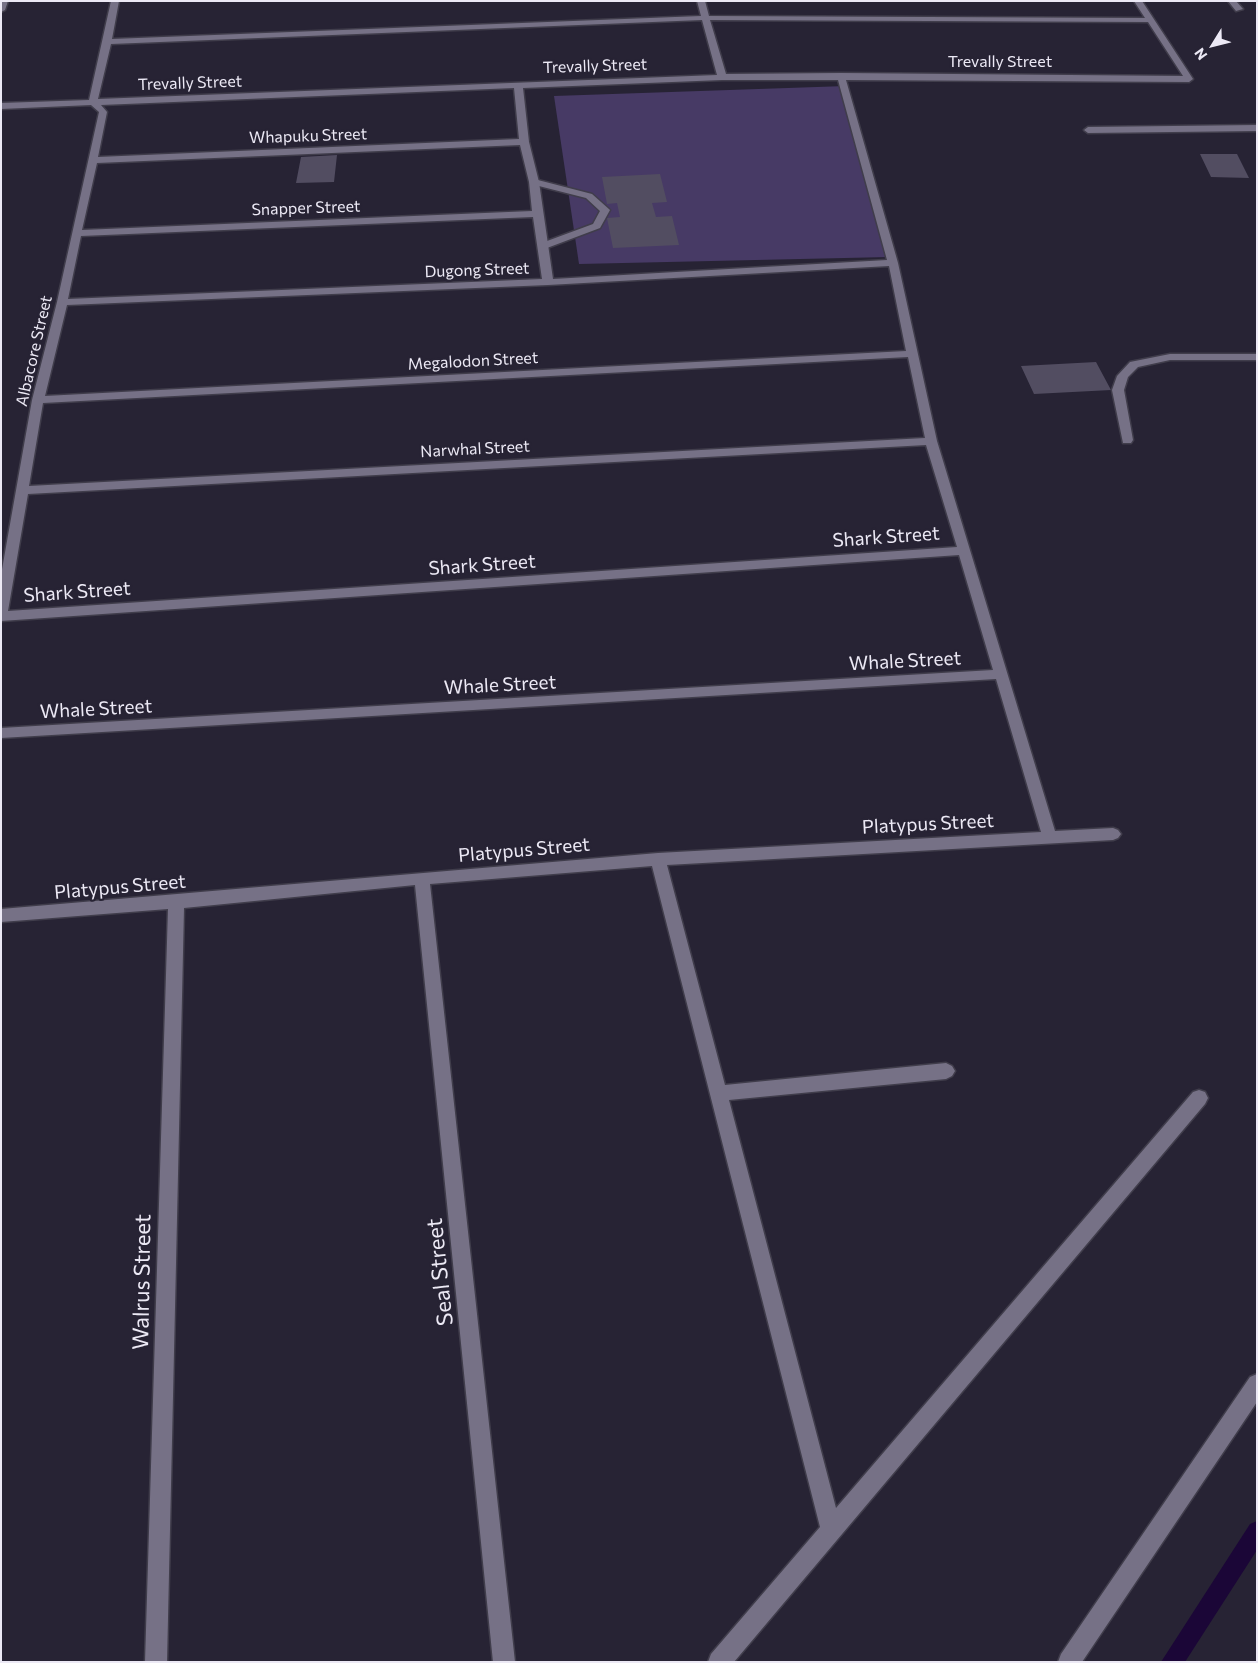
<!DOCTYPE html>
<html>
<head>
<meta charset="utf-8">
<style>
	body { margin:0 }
	#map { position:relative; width:1258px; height:1663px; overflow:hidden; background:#272334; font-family:Commissioner,sans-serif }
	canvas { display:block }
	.frame { position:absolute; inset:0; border:2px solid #ece9f5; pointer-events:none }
	.north { position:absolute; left:1188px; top:20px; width:50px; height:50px; -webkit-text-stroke:4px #272334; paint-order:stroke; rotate:234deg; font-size:14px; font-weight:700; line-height:20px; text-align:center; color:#ece9f5 }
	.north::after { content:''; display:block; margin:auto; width:18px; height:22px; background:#ece9f5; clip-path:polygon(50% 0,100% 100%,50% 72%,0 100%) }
</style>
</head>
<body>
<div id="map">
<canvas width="1258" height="1663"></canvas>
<div class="frame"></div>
<div class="north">N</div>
</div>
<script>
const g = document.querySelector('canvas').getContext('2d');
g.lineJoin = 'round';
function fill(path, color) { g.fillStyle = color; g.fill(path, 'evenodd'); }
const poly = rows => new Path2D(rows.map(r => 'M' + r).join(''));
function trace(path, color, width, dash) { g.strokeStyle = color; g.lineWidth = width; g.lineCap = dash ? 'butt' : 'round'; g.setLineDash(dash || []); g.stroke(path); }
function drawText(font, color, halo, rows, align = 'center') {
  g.font = font + ' Commissioner,sans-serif'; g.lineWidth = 4.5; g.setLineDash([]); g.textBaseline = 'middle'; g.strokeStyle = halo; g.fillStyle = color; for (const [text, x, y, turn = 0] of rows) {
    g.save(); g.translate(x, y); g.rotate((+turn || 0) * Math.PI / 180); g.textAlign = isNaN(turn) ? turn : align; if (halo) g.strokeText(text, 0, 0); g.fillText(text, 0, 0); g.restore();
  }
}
fill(poly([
	[846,86,889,257,579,264,554,96]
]), '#473a65');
fill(poly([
	[1257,1521,1257,1550,1185,1662,1161,1662,1250,1524,1257,1521]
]), '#1b0637');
fill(poly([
	[1200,154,1237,154,1249,178,1211,177],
	[337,155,334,182,296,183,301,157],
	[660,174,667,202,652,203,656,217,672,216,679,245,613,248,607,218,620,217,617,203,607,204,602,177],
	[1096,362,1111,390,1034,394,1021,366]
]), '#524d61');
const lane = poly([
	[534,179,592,194,610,210,600,228,547,248,539,248,539,244,593,224,600,211,586,198,531,184,531,180,534,179]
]);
const street = poly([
	[1,1,8,1,5,10,1,12,1,1],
	[111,1,119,1,112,39,701,16,697,1,705,1,709,16,1145,18,1134,1,1142,1,1193,79,1189,82,846,80,898,263,937,441,1055,831,1113,828,1118,830,1121,834,1118,838,1113,840,667,865,725,1085,946,1063,952,1066,955,1071,952,1076,946,1079,729,1100,836,1508,1193,1092,1199,1090,1205,1092,1208,1098,1205,1104,734,1662,708,1662,711,1654,820,1527,652,866,430,884,515,1662,493,1662,415,885,184,908,167,1662,145,1662,168,909,1,922,1,909,658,853,1041,832,996,679,1,738,1,728,993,670,959,555,1,621,1,575,32,400,57,302,99,112,91,105,1,109,1,103,89,100,111,1],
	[702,20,717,75,98,99,111,44,702,20],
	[710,20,1148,22,1183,76,841,73,726,74,710,20],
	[722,80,838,80,887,260,553,279,539,182,529,142,523,88,722,80],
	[514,88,519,139,98,157,107,112,101,105,514,88],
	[520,145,529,182,532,211,82,230,97,163,520,145],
	[533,217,542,279,68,299,81,236,533,217],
	[889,266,906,351,45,396,67,305,548,285,889,266],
	[908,357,925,438,29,486,43,403,908,357],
	[926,445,957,547,8,611,28,494,926,445],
	[1228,1,1236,1,1243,9,1236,11,1228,1],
	[1257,125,1257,131,1088,133,1084,130,1088,127,1257,125],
	[1170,354,1257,354,1257,360,1170,360,1138,367,1128,377,1124,390,1133,440,1131,443,1123,443,1112,390,1117,376,1130,362,1170,354],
	[1257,1374,1257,1402,1082,1662,1058,1662,1061,1654,1250,1377,1257,1374]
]);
trace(lane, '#403d4b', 3);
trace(street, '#403d4b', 3);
fill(lane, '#767186');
fill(street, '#767186');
drawText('16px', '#ece9f5', '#272334', [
	["Trevally Street",1000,62],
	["Trevally Street",595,66,-2],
	["Trevally Street",190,83,-2],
	["Whapuku Street",308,136,-2],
	["Snapper Street",306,208,-2],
	["Dugong Street",477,270,-2],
	["Albacore Street",34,351,-77],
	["Megalodon Street",473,361,-3],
	["Narwhal Street",475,449,-3]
]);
drawText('19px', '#ece9f5', '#272334', [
	["Shark Street",886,537,-4],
	["Shark Street",482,565,-4],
	["Shark Street",77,592,-4],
	["Whale Street",905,661,-3],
	["Whale Street",500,685,-3],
	["Whale Street",96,709,-3],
	["Platypus Street",928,824,-3],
	["Platypus Street",524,850,-5],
	["Platypus Street",120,887,-5]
]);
drawText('22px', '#ece9f5', '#272334', [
	["Seal Street",440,1272,-96],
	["Walrus Street",142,1282,-89]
]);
</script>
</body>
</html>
